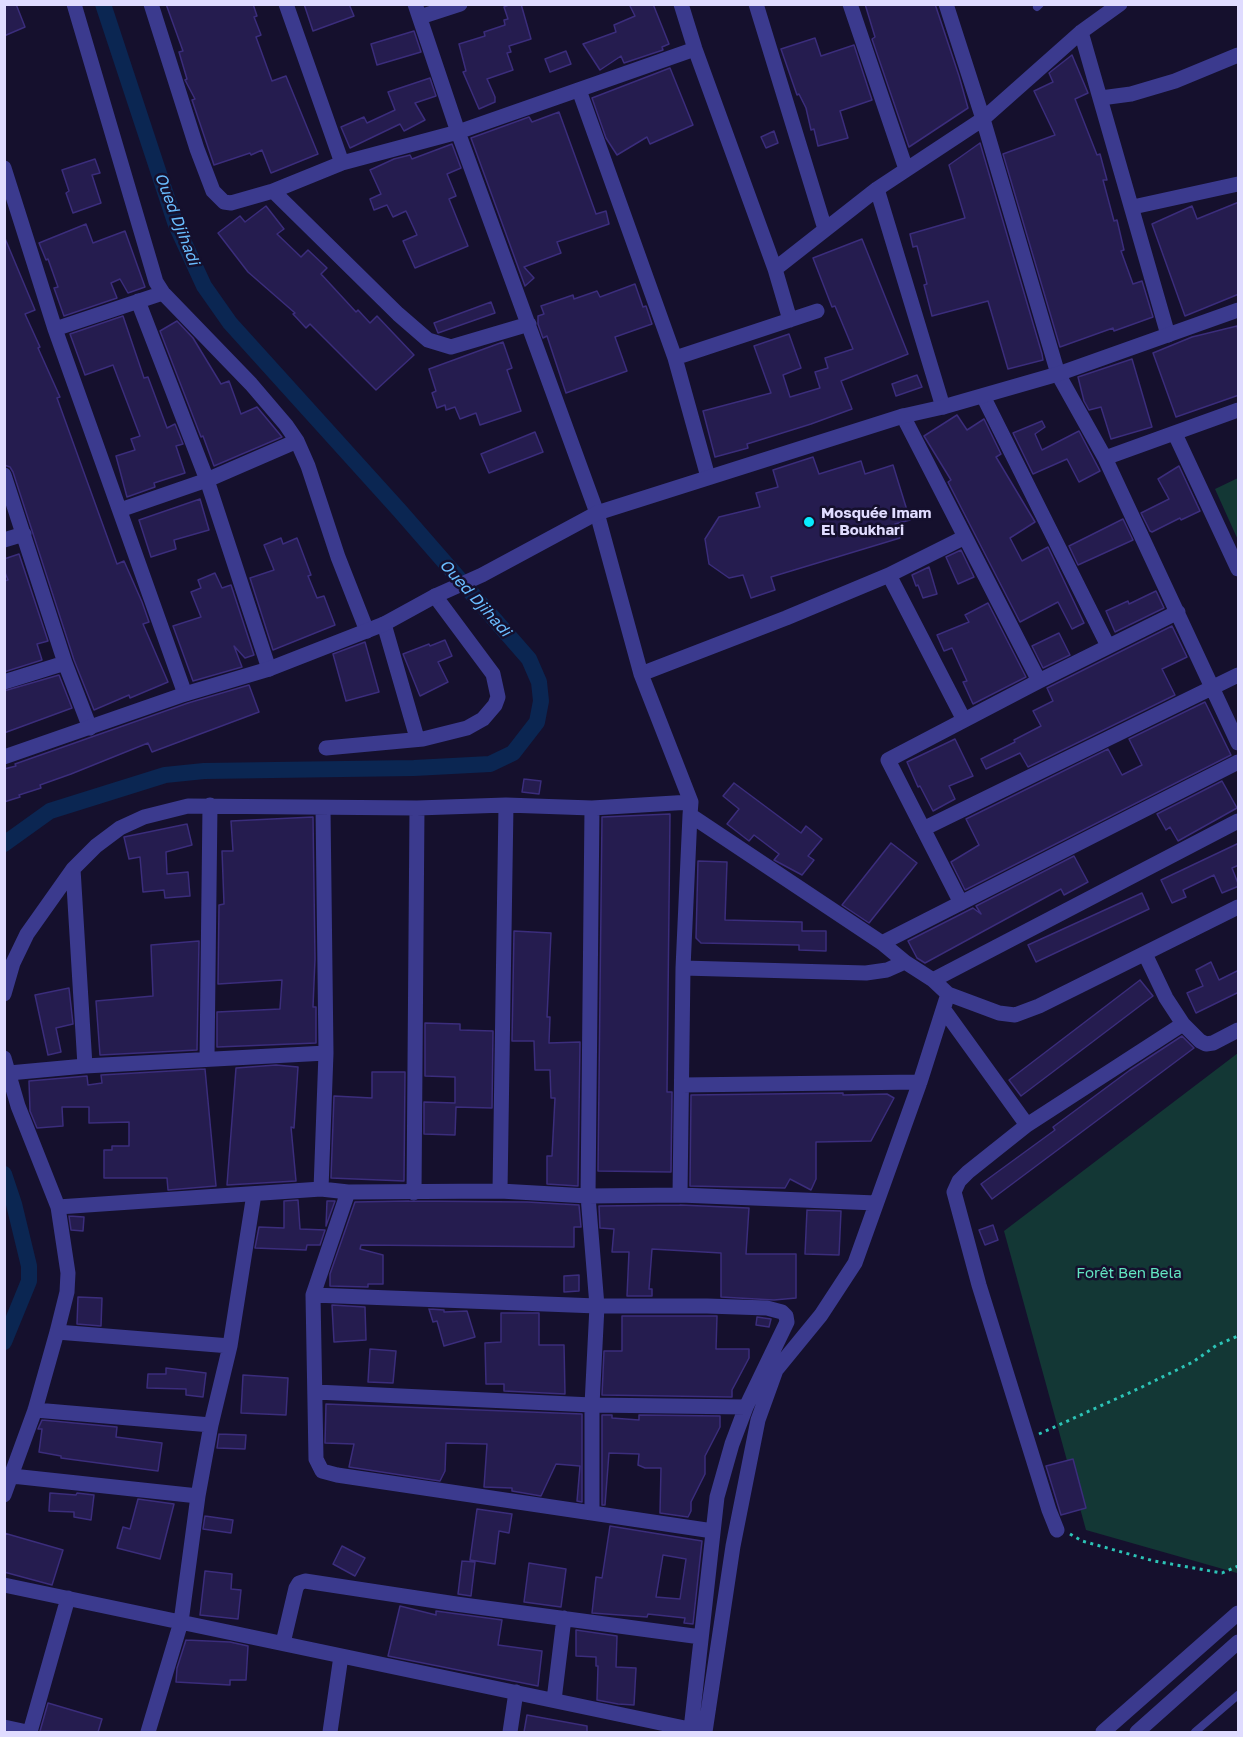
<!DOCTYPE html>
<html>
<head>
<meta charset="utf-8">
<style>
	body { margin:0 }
	#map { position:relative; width:1243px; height:1737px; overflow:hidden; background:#15102d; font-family:"Golos Text",sans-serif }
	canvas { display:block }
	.frame { position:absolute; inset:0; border:6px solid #e0dcff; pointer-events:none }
</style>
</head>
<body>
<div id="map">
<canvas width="1243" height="1737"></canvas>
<div class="frame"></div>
</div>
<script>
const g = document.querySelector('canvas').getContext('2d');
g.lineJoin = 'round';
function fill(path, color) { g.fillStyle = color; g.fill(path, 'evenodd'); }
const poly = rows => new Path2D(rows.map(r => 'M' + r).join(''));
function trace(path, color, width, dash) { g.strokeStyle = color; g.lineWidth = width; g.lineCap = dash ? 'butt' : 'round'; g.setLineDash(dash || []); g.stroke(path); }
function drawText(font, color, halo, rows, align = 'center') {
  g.font = font + ' "Golos Text",sans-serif'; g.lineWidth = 5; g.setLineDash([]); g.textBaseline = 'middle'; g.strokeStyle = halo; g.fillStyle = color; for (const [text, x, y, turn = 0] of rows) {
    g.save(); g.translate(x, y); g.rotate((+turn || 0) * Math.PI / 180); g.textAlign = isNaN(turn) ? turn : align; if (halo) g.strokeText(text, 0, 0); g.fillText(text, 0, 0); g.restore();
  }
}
fill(poly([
	[1238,478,1238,540,1215,489],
	[1238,1053,1238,1571,1237,1573,1086,1530,1004,1231]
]), '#133735');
trace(poly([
	[4,844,50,811,165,775,204,771,414,768,490,764,513,753,537,722,541,701,539,682,529,659,400,511,230,323,204,286,176,225,103,4],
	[4,1174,14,1204,29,1266,29,1281,4,1342]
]), '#0b2652', 16);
const building = poly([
	[4,4,16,4,25,27,4,36,4,4],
	[166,4,253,4,257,16,254,17,261,35,256,37,272,81,286,76,318,154,271,173,262,150,251,155,250,153,214,165,192,100,195,99,185,80,187,79,179,52,183,51,166,4],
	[304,4,349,4,354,16,313,31,304,4],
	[511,4,521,4,531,39,509,46,511,52,507,53,513,70,487,79,495,97,495,102,479,109,463,72,466,71,459,44,485,36,484,32,505,25,504,20,508,19,504,7,511,4],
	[629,4,653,4,669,44,662,47,663,50,624,63,621,56,600,70,583,44,616,32,614,25,635,16,629,4],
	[865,4,935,4,959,76,968,108,909,147,872,39,875,37,865,4],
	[414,31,421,52,377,65,371,44,414,31],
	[815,38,821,56,854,45,872,100,840,111,848,138,818,146,814,129,811,130,806,108,799,94,797,95,781,49,815,38],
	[566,51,571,64,550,72,545,59,566,51],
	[1072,55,1088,93,1075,99,1097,155,1100,154,1107,180,1103,180,1114,221,1117,220,1124,250,1121,251,1133,284,1142,281,1153,317,1114,331,1113,328,1060,347,1003,154,1055,135,1034,91,1053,82,1049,73,1072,55],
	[670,68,693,125,650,144,647,137,617,155,606,138,592,98,670,68],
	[430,78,436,96,415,103,425,120,404,131,400,124,350,148,341,127,364,117,367,123,395,110,388,92,430,78],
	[559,112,596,214,606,211,609,224,557,242,561,253,524,267,534,278,525,286,471,138,529,117,532,122,559,112],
	[774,131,778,143,766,148,761,137,774,131],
	[980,143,1042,354,1043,360,1008,369,988,301,932,316,924,285,927,284,917,246,913,247,910,234,965,218,949,165,980,143],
	[452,144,461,168,447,174,456,196,449,199,468,246,415,268,403,241,417,235,406,211,393,217,387,205,374,210,370,199,381,194,370,170,394,159,410,155,412,159,452,144],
	[95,159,100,173,92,175,101,203,73,213,66,193,69,191,62,170,95,159],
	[1239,202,1239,294,1185,316,1152,224,1192,206,1197,219,1239,202],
	[266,206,284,229,277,234,301,257,308,250,327,268,321,274,356,312,358,310,370,323,377,316,414,355,376,390,310,324,306,328,293,314,295,313,248,272,218,233,240,216,245,222,266,206],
	[86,224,93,243,125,231,145,287,128,293,120,279,111,283,117,298,64,316,54,288,58,287,48,259,46,260,39,243,86,224],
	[4,236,35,310,25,314,40,347,38,348,60,397,57,398,117,564,124,561,142,602,149,622,143,624,168,682,130,698,129,695,94,710,74,660,13,472,10,467,4,465,4,236],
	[862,239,908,354,841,381,852,409,811,424,747,444,748,448,715,457,703,411,771,393,754,346,789,334,801,368,783,375,790,397,820,388,815,372,828,368,825,358,853,349,835,306,832,307,813,258,862,239],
	[635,284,643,307,646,306,652,324,615,337,627,371,566,393,547,336,543,338,538,324,538,316,544,314,541,306,573,295,574,299,597,291,600,297,635,284],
	[491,302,495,313,438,333,434,323,491,302],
	[123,316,144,378,148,377,167,428,175,424,183,444,176,446,185,473,154,483,155,487,127,497,116,456,135,450,131,439,140,436,113,365,85,375,70,334,123,316],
	[177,321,193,338,221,384,229,381,241,414,257,407,282,437,214,466,203,436,201,437,160,331,177,321],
	[1237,326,1239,335,1239,395,1176,417,1153,353,1192,337,1237,326],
	[503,342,512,368,507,370,521,411,480,425,476,413,460,419,455,407,446,410,445,405,437,408,432,393,436,391,429,369,503,342],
	[1132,359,1152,427,1111,439,1101,407,1089,410,1084,401,1078,377,1132,359],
	[917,375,922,387,896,396,892,384,917,375],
	[957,415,967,430,984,419,1001,454,996,457,1035,522,1010,538,1022,561,1048,547,1084,623,1072,629,1058,602,1020,622,948,482,951,480,924,436,957,415],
	[1042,421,1045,427,1035,434,1042,450,1079,431,1100,471,1079,482,1067,459,1033,474,1013,433,1042,421],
	[535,432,543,452,489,473,481,454,535,432],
	[813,457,819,474,861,461,865,474,893,465,910,520,895,524,900,538,771,577,775,590,751,598,743,575,729,578,709,564,705,539,719,517,760,507,756,493,778,487,773,470,813,457],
	[1179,466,1200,511,1181,520,1180,518,1152,532,1150,531,1141,513,1169,499,1158,479,1179,466],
	[200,499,209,530,174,540,176,549,151,557,139,520,200,499],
	[1123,519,1133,540,1078,565,1069,546,1123,519],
	[281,538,283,544,297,538,311,575,308,576,317,598,324,596,335,625,273,650,250,578,274,570,264,545,281,538],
	[961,550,974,577,958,584,946,557,961,550],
	[19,554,48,641,37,644,42,660,4,672,4,581,8,580,4,570,4,559,19,554],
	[929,567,937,594,923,598,918,585,916,586,912,575,929,567],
	[215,573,222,588,231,585,254,655,245,658,234,646,242,667,193,681,173,626,201,617,191,592,201,588,198,580,215,573],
	[1156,591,1164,608,1115,632,1106,611,1128,601,1129,604,1156,591],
	[988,603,1026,677,973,704,963,682,967,681,952,648,944,651,937,635,969,622,965,615,988,603],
	[1172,626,1187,657,1162,669,1175,695,1028,767,1020,753,986,769,981,759,1015,742,1014,740,1041,726,1033,711,1053,701,1047,688,1172,626],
	[1059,633,1070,655,1043,668,1032,646,1059,633],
	[445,640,452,656,438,662,448,682,420,696,403,654,429,644,430,646,445,640],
	[365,642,379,692,346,701,333,654,365,642],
	[59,675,72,708,4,733,4,691,59,675],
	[249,685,259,712,152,752,148,743,71,774,40,785,41,788,19,795,20,797,4,802,4,769,16,766,15,764,188,703,249,685],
	[1205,702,1231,755,965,890,951,862,979,845,966,819,1108,749,1122,775,1142,765,1129,739,1205,702],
	[955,739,973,776,949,786,955,799,933,811,920,786,918,787,907,762,955,739],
	[524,779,541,781,539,794,522,792,524,779],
	[1222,781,1237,808,1178,841,1170,827,1166,830,1157,814,1222,781],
	[734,783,801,833,806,826,822,839,808,856,814,860,802,875,774,860,779,854,754,835,749,841,727,824,739,809,723,796,734,783],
	[670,814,667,1092,672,1092,671,1172,598,1171,602,817,670,814],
	[313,817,315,959,313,1007,316,1007,316,1043,217,1047,217,1012,280,1009,282,980,218,984,219,905,224,904,222,851,233,851,231,821,313,817],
	[187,824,192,845,166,852,167,874,188,872,190,896,165,898,164,890,143,892,140,857,129,859,124,837,187,824],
	[891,843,917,863,869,923,842,905,891,843],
	[1239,843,1239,865,1232,868,1239,886,1222,893,1214,875,1183,890,1186,897,1172,903,1161,880,1239,843],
	[1074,856,1088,882,1064,895,1061,889,925,963,917,958,908,941,973,908,981,914,976,906,1074,856],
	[698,861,727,862,725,920,802,922,802,931,826,931,826,951,799,950,799,945,701,943,696,938,698,861],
	[1142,893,1149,909,1036,962,1028,945,1142,893],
	[514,931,551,933,547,1017,550,1017,549,1043,580,1042,578,1186,547,1184,547,1156,552,1156,555,1098,551,1098,550,1070,535,1070,534,1041,512,1041,514,931],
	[199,941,197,1050,100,1055,96,1001,153,996,151,945,199,941],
	[1211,962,1219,980,1239,970,1239,992,1196,1013,1187,993,1203,986,1196,970,1211,962],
	[1140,980,1153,996,1021,1096,1009,1080,1140,980],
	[69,988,73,1024,56,1028,61,1052,48,1055,35,995,69,988],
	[425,1023,460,1024,460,1030,493,1031,492,1108,456,1107,455,1135,424,1134,424,1102,455,1103,455,1077,425,1076,425,1023],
	[1182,1036,1194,1048,992,1199,981,1184,1055,1130,1053,1127,1130,1070,1182,1036],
	[276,1065,298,1067,294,1128,291,1127,296,1181,227,1185,236,1068,276,1065],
	[205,1069,216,1186,168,1190,167,1178,104,1178,104,1150,112,1150,112,1146,129,1146,129,1122,89,1123,89,1107,62,1107,63,1126,37,1128,30,1111,29,1081,87,1076,88,1085,102,1083,101,1075,205,1069],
	[372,1072,405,1072,404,1181,331,1178,334,1096,372,1098,372,1072],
	[843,1093,843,1095,887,1094,894,1098,871,1141,816,1142,816,1179,811,1190,790,1179,785,1188,690,1186,691,1095,843,1093],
	[298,1200,300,1229,325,1230,320,1245,307,1245,306,1250,255,1248,259,1227,284,1228,284,1201,298,1200],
	[327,1201,335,1201,326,1226,327,1201],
	[409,1201,527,1202,579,1205,581,1227,574,1227,574,1247,361,1245,360,1249,383,1255,383,1284,368,1284,368,1287,330,1286,330,1274,355,1202,409,1201],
	[680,1205,749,1208,746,1254,796,1254,796,1298,774,1300,721,1297,721,1253,652,1249,649,1289,652,1289,652,1296,627,1296,629,1252,612,1252,614,1229,600,1228,599,1206,680,1205],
	[807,1210,841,1211,839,1255,805,1254,807,1210],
	[69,1216,84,1217,83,1231,71,1230,69,1216],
	[993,1225,998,1240,985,1245,979,1230,993,1225],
	[579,1275,579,1291,564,1292,564,1276,579,1275],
	[78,1297,102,1298,101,1326,77,1324,78,1297],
	[332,1305,365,1307,366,1340,334,1342,332,1305],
	[429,1309,444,1310,444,1312,467,1311,475,1337,444,1346,437,1321,433,1322,429,1309],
	[501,1313,539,1313,539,1345,564,1345,565,1394,504,1391,504,1384,486,1384,485,1343,501,1342,501,1313],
	[622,1316,717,1316,716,1349,749,1349,749,1358,732,1390,732,1397,602,1395,604,1351,622,1351,622,1316],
	[757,1317,771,1319,769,1327,756,1325,757,1317],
	[370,1349,396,1351,393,1383,368,1382,370,1349],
	[166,1368,206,1373,203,1397,186,1395,186,1389,147,1388,148,1374,166,1374,166,1368],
	[243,1375,288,1378,286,1415,241,1413,243,1375],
	[326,1404,582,1414,582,1502,577,1501,580,1466,556,1464,541,1496,512,1491,512,1488,484,1487,487,1444,446,1443,445,1471,440,1481,349,1467,354,1444,325,1443,326,1404],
	[602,1415,612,1415,612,1418,639,1420,639,1415,720,1416,720,1427,705,1456,705,1474,691,1502,691,1511,688,1517,660,1513,661,1468,645,1468,638,1465,639,1454,609,1453,605,1505,602,1505,602,1415],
	[42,1420,117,1427,116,1437,162,1443,158,1471,61,1458,61,1456,39,1452,42,1429,38,1429,42,1420],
	[219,1434,246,1435,245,1449,217,1448,219,1434],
	[1073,1459,1086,1508,1061,1515,1046,1466,1073,1459],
	[50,1493,76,1495,77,1493,94,1495,91,1520,74,1517,74,1512,49,1511,50,1493],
	[138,1499,174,1504,160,1559,117,1548,123,1527,130,1529,138,1499],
	[477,1509,512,1514,509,1533,499,1531,495,1564,470,1560,477,1509],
	[205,1516,233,1520,231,1533,203,1529,205,1516],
	[610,1526,702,1541,693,1624,684,1623,685,1618,648,1614,647,1617,592,1613,596,1577,602,1578,610,1526],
	[663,1555,686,1559,680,1599,656,1597,663,1555],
	[4,1533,63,1550,52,1585,4,1572,4,1533],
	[342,1546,365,1558,355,1576,333,1564,342,1546],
	[462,1561,475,1562,471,1596,458,1594,462,1561],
	[529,1563,566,1569,561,1607,524,1602,529,1563],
	[205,1571,232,1574,231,1589,241,1590,238,1619,200,1615,205,1571],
	[400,1606,436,1615,436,1611,502,1620,498,1645,542,1651,538,1686,388,1656,400,1606],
	[576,1630,617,1636,616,1667,636,1668,634,1705,618,1704,597,1700,598,1666,596,1666,596,1657,576,1656,576,1630],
	[186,1640,230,1642,248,1646,246,1680,230,1680,230,1685,176,1682,177,1668,186,1640],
	[48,1703,102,1719,98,1732,40,1731,48,1703],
	[527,1715,587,1726,587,1732,524,1732,527,1715]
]);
fill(building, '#251c4f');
trace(building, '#3b2d7c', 1.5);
trace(poly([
	[1039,1434,1142,1387,1193,1362,1217,1345,1238,1336],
	[1070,1534,1082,1541,1154,1561,1222,1573,1238,1566]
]), '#2cc4b7', 3, [3, 4.5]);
trace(poly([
	[1037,7,1040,4],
	[1195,1732,1238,1695]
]), '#3b3a8e', 8);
trace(poly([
	[74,4,156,282,163,293,251,384,286,425,297,441,308,466,338,557,367,631],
	[151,4,197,149,213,191,224,202,231,203,273,191,342,163,458,132,695,49],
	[286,4,342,163],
	[415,4,458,132,597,513,641,674,691,802,690,815,882,943,905,962,933,980,948,994,999,1013,1015,1015,1039,1006,1238,907],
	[681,4,695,49,775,269,790,320],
	[756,4,825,229],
	[850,4,906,169],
	[946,4,983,119,1058,374,1105,458,1238,743],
	[420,17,460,4],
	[1081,32,1168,335],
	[579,90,675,358,708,477],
	[1101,98,1131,94,1175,81,1238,55],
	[4,168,55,329,185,694],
	[877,189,943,407],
	[273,191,398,314,428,340,451,347,529,324],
	[1133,207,1238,184],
	[775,269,877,189,983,119,1081,32,1120,4],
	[138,301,207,480,269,669],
	[55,329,163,293],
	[675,358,817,311],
	[983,396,1108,646],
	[903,416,1039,681],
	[1175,434,1238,569],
	[1105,458,1238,410],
	[4,475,65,663,90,728],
	[120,510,207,480,297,441],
	[4,540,24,534],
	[384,624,417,738],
	[641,674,786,618,889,575],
	[4,682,65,663],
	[964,720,889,575,965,537],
	[326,748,423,739,467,728,483,719,495,705,498,697,493,674,435,596],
	[923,829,1238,675],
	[73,869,85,1066],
	[961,903,888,760,1039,681,1178,612],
	[882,943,1238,762],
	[1145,954,1166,998,1183,1024,1200,1041,1206,1044,1213,1043,1238,1030],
	[683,968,866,973,887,970,905,962],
	[933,980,1238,821],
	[4,994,13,963,27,934,73,869,96,846,120,828,144,817,188,806,417,808,506,805],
	[944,1010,1027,1125],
	[4,1058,18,1106,58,1207,68,1273,67,1292,57,1332,35,1410,4,1495],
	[207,1059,210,805],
	[9,1073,85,1066,326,1053],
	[682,1085,920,1082],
	[321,1189,326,1053,323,808],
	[500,1191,506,805,592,808,691,802],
	[348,1192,313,1295,316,1459,322,1471,337,1475,713,1531],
	[414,1193,417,808],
	[680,1195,683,968,690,815],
	[58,1207,321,1189,348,1192,500,1191,588,1196,680,1195,876,1203],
	[313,1295,597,1306,707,1306,767,1308,782,1312,786,1316,787,1322,746,1407,732,1444,717,1497,691,1729],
	[57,1332,230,1346],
	[316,1392,592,1405,746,1407],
	[35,1410,211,1425],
	[12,1476,198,1496],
	[592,1512,592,1405,597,1306,588,1196,592,808],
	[1057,1530,1049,1510,979,1285,954,1192,959,1181,968,1172,1027,1125,1183,1024],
	[4,1585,699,1731],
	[283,1643,296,1588,299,1583,305,1581,456,1604,701,1637],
	[554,1700,564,1618],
	[4,1727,27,1732],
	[30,1732,68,1598],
	[148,1732,181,1622,198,1496,211,1425,230,1346,254,1194],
	[330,1732,341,1656],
	[510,1732,516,1692],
	[705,1732,733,1546,758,1420,776,1370,821,1315,855,1263,920,1082,948,994]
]), '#3b3a8e', 15);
trace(poly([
	[4,757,185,694,269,669,384,624,435,596,482,575,597,513,903,416,943,407,1058,374,1238,310],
	[1103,1732,1238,1613],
	[1137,1732,1238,1642]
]), '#3b3a8e', 15);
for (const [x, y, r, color] of [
	[809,522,6,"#08ecff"]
]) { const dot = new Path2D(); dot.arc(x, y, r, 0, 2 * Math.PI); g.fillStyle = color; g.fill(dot); trace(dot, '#15102d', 2); }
drawText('bold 15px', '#e0dcff', '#15102d', [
	["Mosquée Imam",821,513],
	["El Boukhari",821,530]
], 'left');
drawText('15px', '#62e6c2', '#15102d', [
	["Forêt Ben Bela",1129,1273]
]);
drawText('italic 16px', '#6abdff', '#15102d', [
	["Oued Djihadi",177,219,69],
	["Oued Djihadi",475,598,48]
]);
</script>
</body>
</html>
